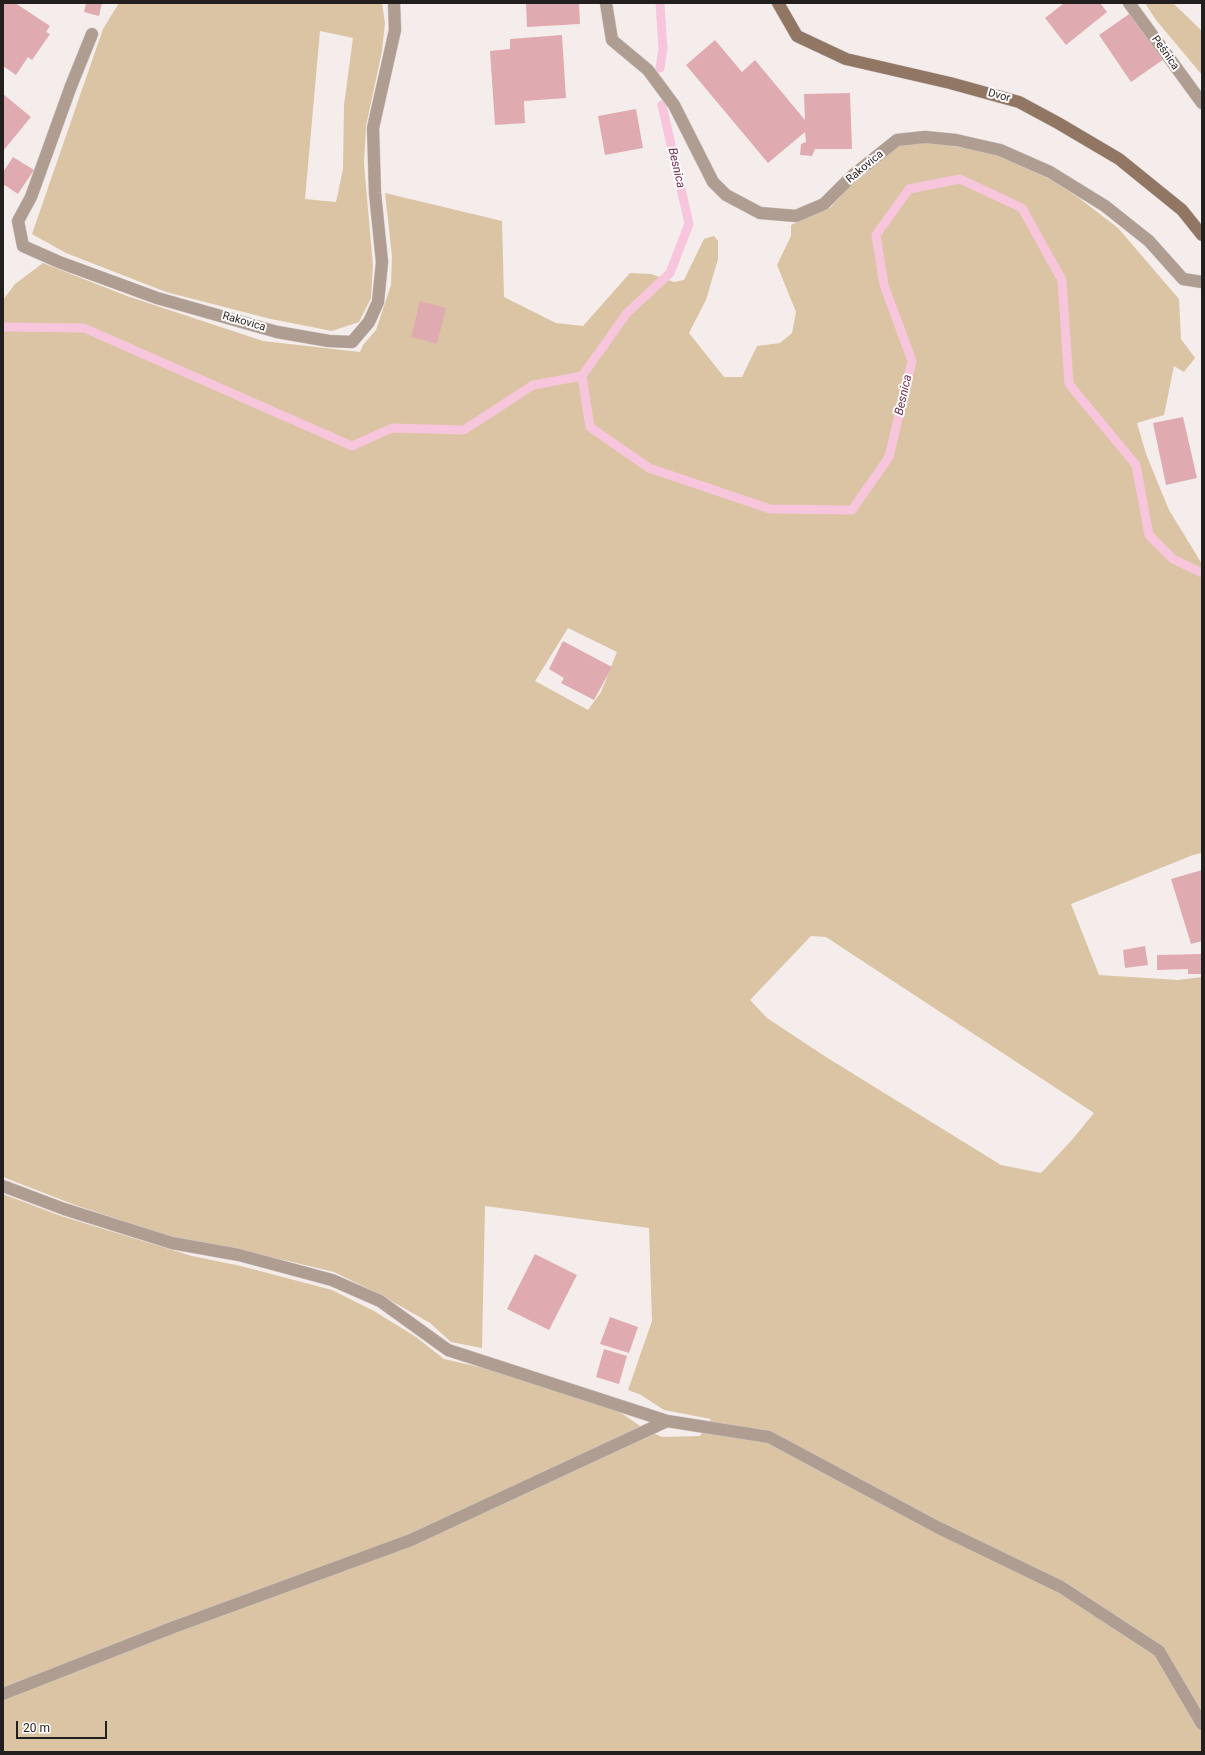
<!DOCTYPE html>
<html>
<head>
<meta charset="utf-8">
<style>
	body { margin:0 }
	#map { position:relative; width:1205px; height:1755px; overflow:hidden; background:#f5edec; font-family:Roboto,sans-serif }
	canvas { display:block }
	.frame { position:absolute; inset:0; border:4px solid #221f1e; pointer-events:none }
	.scale { position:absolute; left:16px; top:1721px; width:91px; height:18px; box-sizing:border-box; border:2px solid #221f1e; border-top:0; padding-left:5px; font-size:12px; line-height:14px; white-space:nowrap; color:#221f1e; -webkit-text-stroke:3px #fffcfb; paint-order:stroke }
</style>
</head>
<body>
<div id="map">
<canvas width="1205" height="1755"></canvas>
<div class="frame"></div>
<div class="scale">20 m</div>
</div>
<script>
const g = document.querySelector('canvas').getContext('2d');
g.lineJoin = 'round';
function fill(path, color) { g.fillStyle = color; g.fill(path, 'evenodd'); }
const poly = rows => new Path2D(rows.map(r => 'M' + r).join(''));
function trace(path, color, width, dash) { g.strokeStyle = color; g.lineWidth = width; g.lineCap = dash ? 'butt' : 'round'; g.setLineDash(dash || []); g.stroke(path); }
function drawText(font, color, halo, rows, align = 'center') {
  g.font = font + ' Roboto,sans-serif'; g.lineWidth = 4; g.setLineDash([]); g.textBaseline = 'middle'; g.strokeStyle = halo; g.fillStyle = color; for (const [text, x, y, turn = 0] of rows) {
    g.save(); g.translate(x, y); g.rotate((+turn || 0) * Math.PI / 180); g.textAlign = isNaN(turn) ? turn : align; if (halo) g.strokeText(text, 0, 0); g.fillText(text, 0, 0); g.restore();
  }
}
fill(poly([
	[119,3,382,3,385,23,382,51,366,126,364,164,373,266,371,298,359,322,332,331,271,319,166,292,66,253,32,234,103,29],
	[320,31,353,38,344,105,343,169,336,202,305,199],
	[1145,3,1173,3,1202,31,1202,75,1156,20],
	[900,141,925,141,1000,155,1053,181,1079,198,1118,228,1179,299,1181,339,1195,358,1184,372,1174,366,1164,415,1137,423,1146,454,1169,510,1202,564,1202,853,1193,855,1071,904,1099,975,1178,980,1202,977,1202,1752,3,1752,3,1194,61,1216,192,1256,241,1266,332,1290,374,1311,416,1337,444,1359,497,1371,618,1411,646,1430,662,1437,700,1436,711,1419,664,1410,641,1395,628,1390,652,1321,649,1228,485,1206,482,1348,451,1342,430,1323,381,1295,334,1272,288,1261,169,1236,75,1205,3,1177,3,300,15,284,43,263,127,296,263,341,360,352,363,345,376,330,391,285,392,256,385,193,502,221,504,297,556,323,583,326,630,273,651,274,674,282,684,280,704,239,714,236,718,241,718,259,706,300,689,333,724,377,742,377,757,346,780,343,792,333,796,312,777,265,791,236,791,225,831,207,851,185,867,172,881,156],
	[568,628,617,652,601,692,588,710,535,681],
	[811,936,826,937,1094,1113,1071,1141,1041,1173,1001,1165,826,1057,767,1018,750,1000]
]), '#dac4a3');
trace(poly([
	[660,3,663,49,660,68],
	[662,105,689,224,670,273,627,313,582,376,590,427,649,468,770,509,852,510,889,457,912,361,884,285,876,235,909,189,960,179,1022,208,1062,280,1069,384,1136,465,1149,535,1173,559,1202,573],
	[3,327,84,328,352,446,392,428,464,430,533,385,582,376]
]), '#f7c6dd', 9);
fill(poly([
	[3,3,15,3,50,26,46,32,50,34,32,60,28,57,16,75,3,66],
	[86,3,102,3,99,16,84,12],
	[526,3,579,3,580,24,527,27],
	[1064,3,1100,3,1107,12,1066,45,1045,18],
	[1132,12,1164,59,1131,82,1099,35],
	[562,35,566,98,524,101,525,123,495,125,490,51,510,49,510,39],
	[715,40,742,72,755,60,805,120,804,94,850,93,852,149,815,149,812,156,800,155,801,144,806,142,805,132,768,163,686,65],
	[3,94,31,117,3,151],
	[636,109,643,148,605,155,598,116],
	[13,157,34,170,18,194,3,184,3,172],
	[420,301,446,308,437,344,411,337],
	[1183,417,1197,478,1166,485,1153,423],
	[563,641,612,667,594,700,561,683,564,678,549,669],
	[1202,870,1202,941,1191,944,1171,879],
	[1145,946,1148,965,1125,968,1123,950],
	[1202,954,1202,974,1188,974,1188,969,1157,970,1157,955],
	[535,1254,577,1275,549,1330,507,1309],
	[610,1317,638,1327,629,1353,600,1344],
	[604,1349,627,1356,619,1384,596,1377]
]), '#e0abb0');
const street = poly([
	[606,3,612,40,648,70,674,105,713,182,726,195,760,213,796,216,824,204,852,176,897,140,925,137,956,140,1000,150,1050,172,1105,206,1149,241,1183,279,1202,282],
	[1129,3,1202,103],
	[92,34,71,86,31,197,18,221,23,246,59,262,157,298,277,332,329,341,352,342,369,322,378,302,382,262,375,193,373,128,395,30,394,3],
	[3,1186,64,1209,172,1243,239,1255,332,1280,380,1301,448,1350,667,1421,769,1437,937,1527,1061,1587,1159,1651,1202,1724],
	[3,1694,174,1627,411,1540,667,1421]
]);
const secondary = poly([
	[778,3,797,36,846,59,950,83,1019,102,1058,123,1119,159,1182,210,1202,235]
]);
trace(street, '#cfc8c7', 13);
trace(secondary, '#cfc8c7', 13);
trace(street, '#b09d91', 12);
trace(secondary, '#917664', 12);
drawText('11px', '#221f1e', '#fffcfb', [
	["Pešnica",1165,53,55],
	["Dvor",999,96,15],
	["Rakovica",865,167,-40],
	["Rakovica",244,322,16]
]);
drawText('italic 12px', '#6d3251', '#fffcfb', [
	["Besnica",676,168,77],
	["Besnica",904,395,-77]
]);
</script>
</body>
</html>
